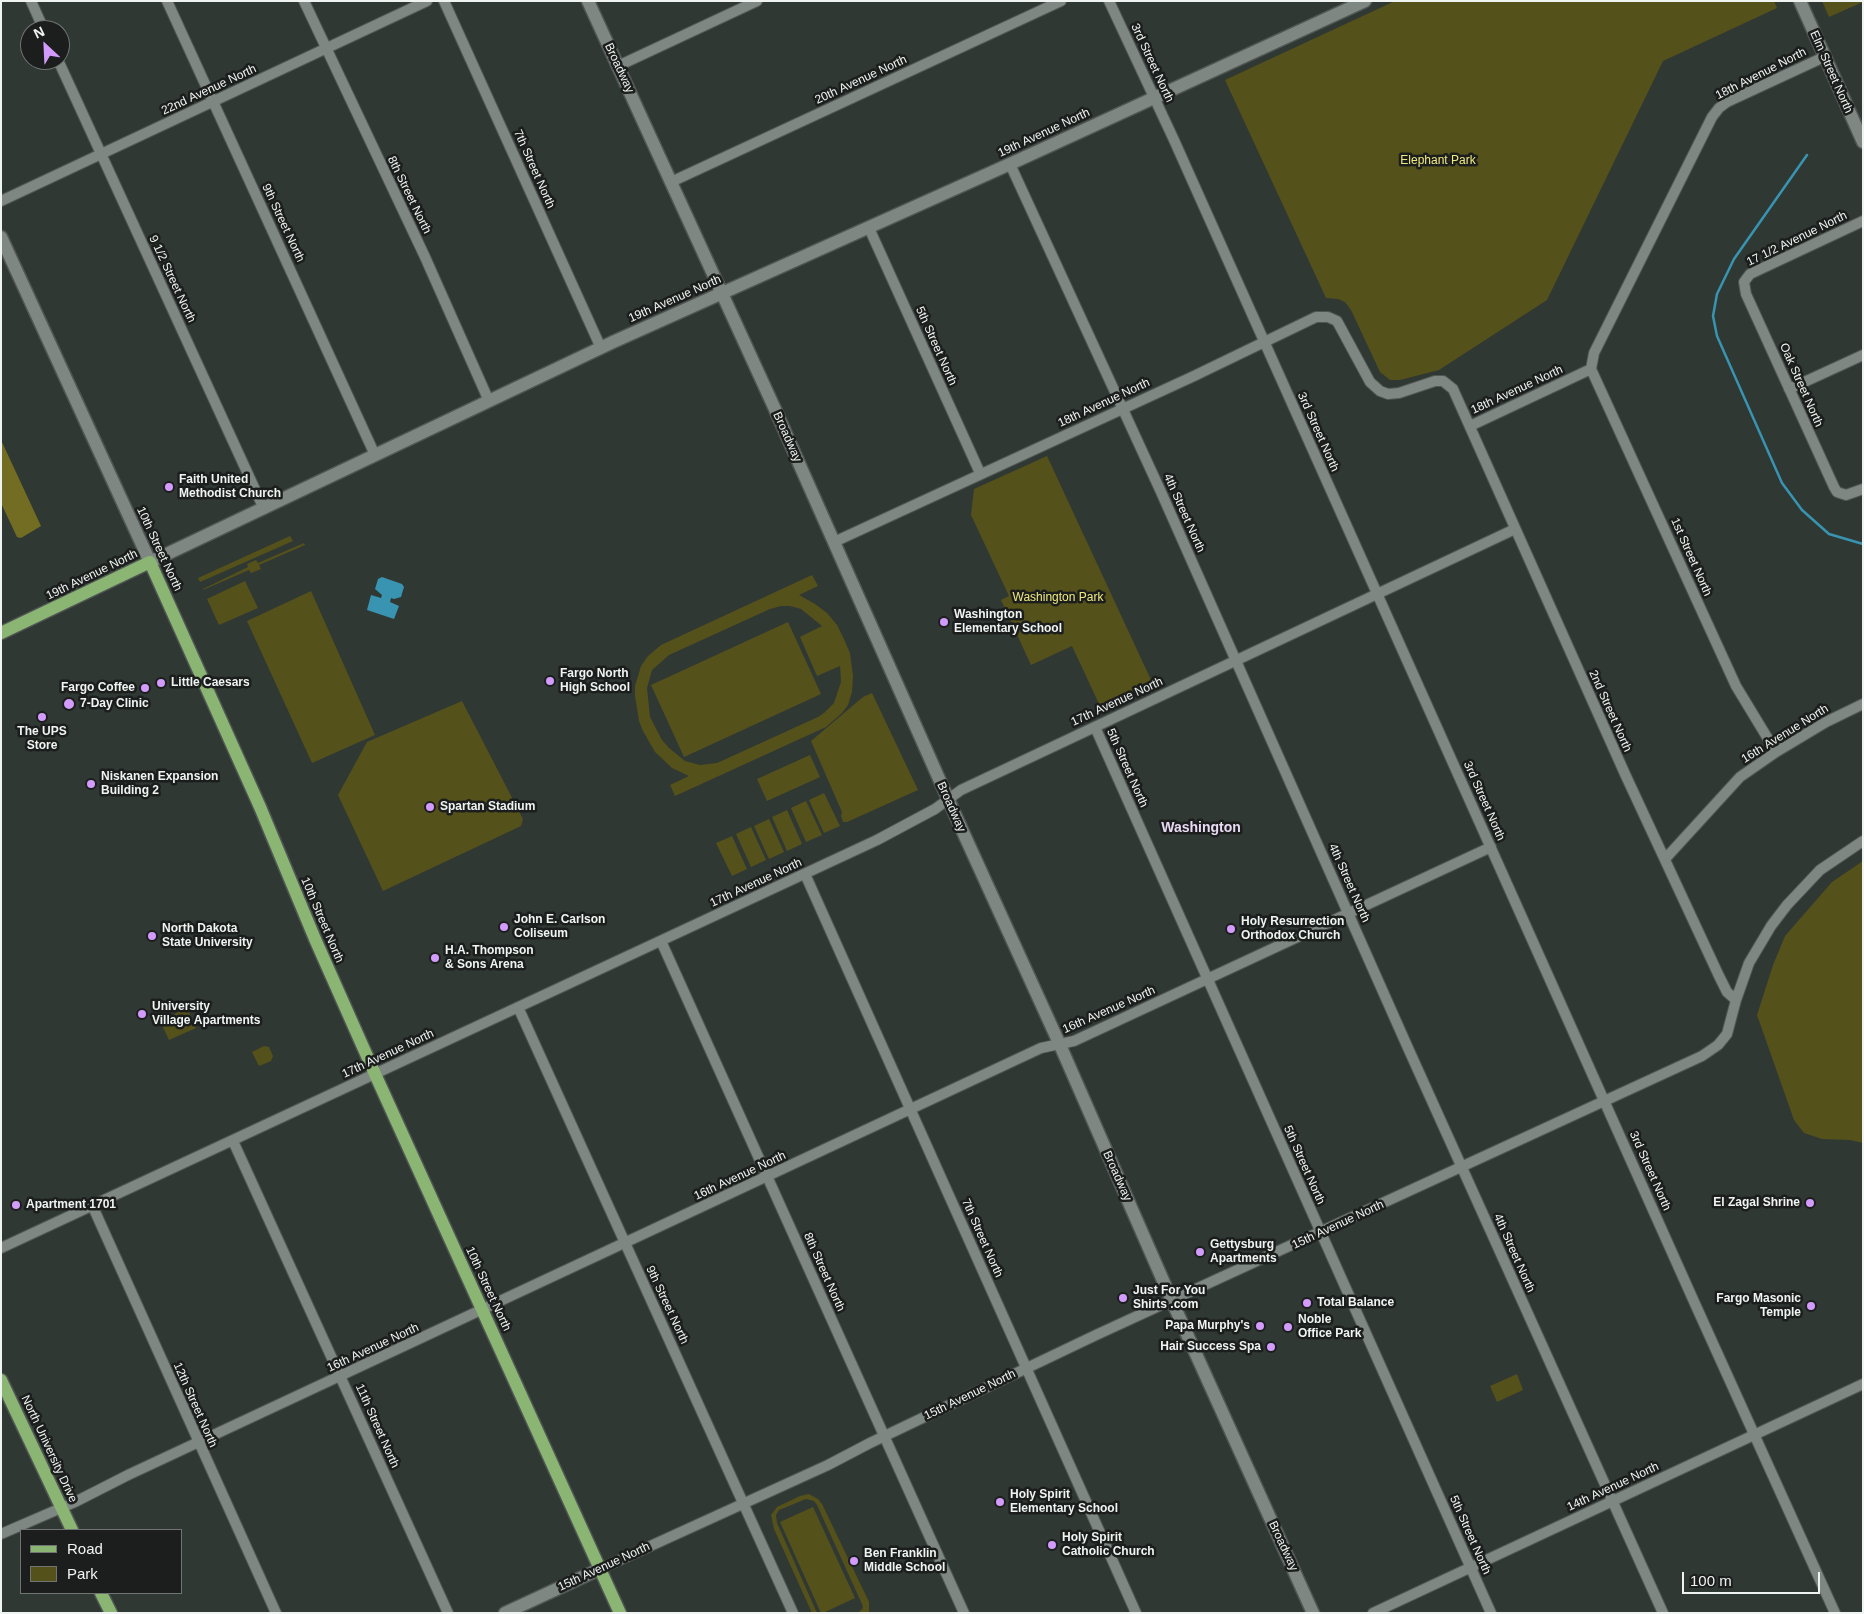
<!DOCTYPE html>
<html>
<head>
<meta charset="utf-8">
<style>
	body { margin:0 }
	#map { position:relative; width:1864px; height:1614px; overflow:hidden; background:#303834; font-family:Helvetica,sans-serif }
	canvas { display:block }
	.frame { position:absolute; inset:0; border:2px solid #eff4f2; pointer-events:none }
	.legend { position:absolute; left:20px; top:1529px; width:162px; height:65px; box-sizing:border-box; background:#1b1e1c; border:1px solid #707472; margin:0; padding:6px 9px; list-style:none; font-size:15px; color:#eff4f2 }
	.legend li { display:flex; align-items:center; gap:10px; height:25px }
	.legend b { width:25px; border:1px solid #707472 }
	.north { position:absolute; left:20px; top:20px; width:50px; height:50px; box-sizing:border-box; background:#1b1e1c; border:1px solid #707472; border-radius:50%; rotate:335deg; font-size:14px; font-weight:700; line-height:20px; text-align:center; color:#eff4f2 }
	.north::after { content:''; display:block; margin:auto; width:18px; height:22px; background:#d39cfc; clip-path:polygon(50% 0,100% 100%,50% 72%,0 100%) }
	.scale { position:absolute; left:1682px; top:1572px; width:138px; height:22px; box-sizing:border-box; border:2px solid #eff4f2; border-top:0; padding-left:6px; font-size:15px; line-height:18px; white-space:nowrap; color:#eff4f2; -webkit-text-stroke:4px #1b1e1c; paint-order:stroke }
</style>
</head>
<body>
<div id="map">
<canvas width="1864" height="1614"></canvas>
<div class="frame"></div>
<ul class="legend">
<li><b style="height:6px;background:#8bb573"></b>Road</li>
<li><b style="height:14px;background:#55511b"></b>Park</li>
</ul>
<div class="north">N</div>
<div class="scale">100 m</div>
</div>
<script>
const g = document.querySelector('canvas').getContext('2d');
g.lineJoin = 'round';
function fill(path, color) { g.fillStyle = color; g.fill(path, 'evenodd'); }
const poly = rows => new Path2D(rows.map(r => 'M' + r).join(''));
function trace(path, color, width, dash) { g.strokeStyle = color; g.lineWidth = width; g.lineCap = dash ? 'butt' : 'round'; g.setLineDash(dash || []); g.stroke(path); }
function drawText(font, color, halo, rows, align = 'center') {
  g.font = font + ' Helvetica,sans-serif'; g.lineWidth = 5; g.setLineDash([]); g.textBaseline = 'middle'; g.strokeStyle = halo; g.fillStyle = color; for (const [text, x, y, turn = 0] of rows) {
    g.save(); g.translate(x, y); g.rotate((+turn || 0) * Math.PI / 180); g.textAlign = isNaN(turn) ? turn : align; if (halo) g.strokeText(text, 0, 0); g.fillText(text, 0, 0); g.restore();
  }
}
fill(poly([
	[1395,1,1774,1,1777,8,1663,61,1547,300,1439,370,1400,380,1390,380,1380,372,1351,310,1345,302,1338,299,1326,298,1225,80],
	[1822,1,1863,1,1863,2,1829,17],
	[1047,456,1152,682,1100,706,1072,646,1031,665,1001,600,1009,596,971,515,974,489],
	[290,536,293,541,200,582,198,578],
	[304,543,305,545,259,565,261,569,251,573,249,570,203,590,203,589,248,567,247,564,256,560,258,563],
	[812,575,818,586,799,595,815,604,827,613,837,625,843,637,850,653,853,676,852,692,848,705,842,713,826,727,675,796,670,785,689,776,672,768,655,752,643,731,639,721,635,696,635,686,641,666,648,656,661,645],
	[781,606,790,606,801,609,822,626,800,637,817,676,840,666,841,682,834,703,824,713,818,717,717,763,700,765,685,761,669,748,662,740,650,717,647,688,652,670,669,655,770,609],
	[245,581,258,608,219,625,207,599],
	[311,591,375,735,312,763,247,621],
	[788,622,821,694,684,757,651,685],
	[872,693,918,790,847,822,843,822,841,816,842,812,811,741,863,697],
	[462,701,523,819,521,826,383,891,338,795,367,742],
	[810,755,820,777,767,801,757,779],
	[824,793,840,826,824,833,809,800],
	[806,801,822,835,806,842,791,808],
	[787,810,802,844,787,851,772,817],
	[769,819,784,852,769,859,754,826],
	[751,827,766,860,751,867,736,834],
	[732,836,747,869,732,876,716,843],
	[1863,861,1863,1143,1850,1140,1822,1139,1804,1133,1794,1120,1757,1015,1773,965,1785,936,1832,882],
	[187,1008,196,1028,169,1040,160,1021],
	[264,1046,269,1047,273,1056,271,1061,259,1066,252,1052],
	[1517,1374,1523,1390,1497,1402,1490,1386],
	[809,1494,818,1499,822,1504,869,1602,869,1613,858,1613,863,1608,862,1604,817,1505,814,1501,806,1499,779,1510,776,1515,777,1523,817,1613,812,1613,774,1529,771,1515,777,1507,800,1496],
	[813,1507,855,1598,823,1613,821,1613,780,1522]
]), '#55511b');
fill(poly([
	[1,440,41,526,21,538,17,537,1,503]
]), '#726d22');
fill(poly([
	[382,577,402,584,404,587,401,597,394,599,391,598,390,602,399,606,394,619,367,610,371,595,381,598,382,595,375,589,378,579]
]), '#3894b0');
trace(poly([
	[1807,155,1734,259,1717,294,1713,316,1717,336,1782,483,1802,510,1829,534,1863,544]
]), '#3894b0', 2.5);
const street = poly([
	[31,1,44,30],
	[167,1,375,455],
	[304,1,425,257,489,401],
	[444,1,601,348],
	[1109,1,1174,140,1696,1306,1835,1613],
	[58,60,264,509],
	[618,66,757,1],
	[1010,164,1161,492,1408,1048,1663,1613],
	[671,182,1061,1],
	[1,201,427,1],
	[1863,221,1750,274,1744,282,1746,294,1834,487,1837,492,1846,495,1863,489],
	[869,228,980,473],
	[1591,369,1736,686,1776,752],
	[1591,369,1594,353,1712,117,1719,108,1727,102,1824,57],
	[1789,389,1863,355],
	[1470,426,1591,369],
	[834,542,1194,376,1316,317,1328,317,1337,321,1370,382,1380,391,1388,394,1399,393,1435,381,1443,381,1453,389,1625,774,1719,976,1727,992,1736,1000],
	[1095,727,1491,1613],
	[1665,859,1740,777,1776,752,1826,722,1863,704],
	[805,874,1136,1613],
	[661,941,964,1613],
	[518,1007,793,1613],
	[233,1141,448,1613],
	[93,1207,276,1613],
	[1,1248,877,840,935,809,961,790,1515,529],
	[1,1534,75,1502,128,1475,1041,1048,1074,1041,1491,847],
	[600,1569,828,1465,870,1443,1096,1335,1702,1056,1718,1045,1727,1034,1736,1000,1749,963,1771,926,1787,905,1820,870,1863,841],
	[1373,1613,1863,1384]
]);
const secondary = poly([
	[588,1,774,407,948,799,1060,1045,1172,1301,1313,1613],
	[1800,1,1863,142],
	[1,237,150,562,613,342,1010,164,1365,1],
	[505,1613,600,1569]
]);
const primary = poly([
	[1,633,150,562,260,807,315,939,375,1074,620,1613],
	[1,1380,72,1530],
	[101,1593,111,1613]
]);
trace(street, '#505654', 12);
trace(secondary, '#505654', 15);
trace(primary, '#505654', 15);
trace(street, '#7e8782', 10);
trace(secondary, '#7e8782', 12);
trace(primary, '#8bb573', 12);
for (const [x, y, r, color] of [
	[169,487,5,"#d39cfc"],
	[944,622,5,"#d39cfc"],
	[550,681,5,"#d39cfc"],
	[161,683,5,"#d39cfc"],
	[145,688,5,"#d39cfc"],
	[69,704,6,"#d39cfc"],
	[42,717,5,"#d39cfc"],
	[91,784,5,"#d39cfc"],
	[430,807,5,"#d39cfc"],
	[504,927,5,"#d39cfc"],
	[1231,929,5,"#d39cfc"],
	[152,936,5,"#d39cfc"],
	[435,958,5,"#d39cfc"],
	[142,1014,5,"#d39cfc"],
	[1810,1203,5,"#d39cfc"],
	[16,1205,5,"#d39cfc"],
	[1200,1252,5,"#d39cfc"],
	[1123,1298,5,"#d39cfc"],
	[1307,1303,5,"#d39cfc"],
	[1811,1306,5,"#d39cfc"],
	[1260,1326,5,"#d39cfc"],
	[1288,1327,5,"#d39cfc"],
	[1271,1347,5,"#d39cfc"],
	[1000,1502,5,"#d39cfc"],
	[1052,1545,5,"#d39cfc"],
	[854,1561,5,"#d39cfc"]
]) { const dot = new Path2D(); dot.arc(x, y, r, 0, 2 * Math.PI); g.fillStyle = color; g.fill(dot); trace(dot, '#1b1e1c', 2); }
drawText('12px', '#eff4f2', '#1b1e1c', [
	["3rd Street North",1152,63,65],
	["Broadway",619,68,65],
	["Elm Street North",1831,72,66],
	["18th Avenue North",1761,74,-27],
	["20th Avenue North",861,80,-25],
	["22nd Avenue North",209,90,-25],
	["19th Avenue North",1044,133,-25],
	["7th Street North",534,169,66],
	["8th Street North",409,195,64],
	["9th Street North",283,223,65],
	["17 1/2 Avenue North",1797,239,-26],
	["9 1/2 Street North",172,279,65],
	["19th Avenue North",675,299,-24],
	["5th Street North",936,346,66],
	["Oak Street North",1801,385,66],
	["18th Avenue North",1517,390,-25],
	["18th Avenue North",1104,403,-25],
	["3rd Street North",1318,432,66],
	["Broadway",787,437,66],
	["4th Street North",1184,513,66],
	["10th Street North",159,549,65],
	["1st Street North",1691,557,66],
	["19th Avenue North",92,575,-26],
	["17th Avenue North",1117,702,-25],
	["2nd Street North",1610,711,66],
	["16th Avenue North",1785,734,-32],
	["5th Street North",1127,768,66],
	["3rd Street North",1484,801,66],
	["Broadway",951,807,66],
	["17th Avenue North",756,883,-25],
	["4th Street North",1349,883,66],
	["10th Street North",322,920,67],
	["16th Avenue North",1109,1010,-24],
	["17th Avenue North",388,1054,-25],
	["5th Street North",1304,1165,66],
	["3rd Street North",1650,1171,66],
	["16th Avenue North",740,1176,-25],
	["Broadway",1117,1176,66],
	["15th Avenue North",1338,1225,-25],
	["7th Street North",982,1238,66],
	["4th Street North",1514,1253,66],
	["8th Street North",824,1272,66],
	["10th Street North",488,1289,65],
	["9th Street North",667,1305,65],
	["16th Avenue North",373,1348,-25],
	["15th Avenue North",970,1395,-26],
	["12th Street North",195,1405,66],
	["11th Street North",377,1426,66],
	["North University Drive",49,1449,65],
	["14th Avenue North",1613,1487,-25],
	["5th Street North",1470,1535,66],
	["Broadway",1283,1546,65],
	["15th Avenue North",604,1567,-25]
]);
drawText('12px', '#f0e982', '#1b1e1c', [
	["Elephant Park",1438,161],
	["Washington Park",1058,598]
]);
drawText('bold 12px', '#eff4f2', '#1b1e1c', [
	["Faith United",179,480],
	["Methodist Church",179,494],
	["Washington",954,615],
	["Elementary School",954,629],
	["Fargo North",560,674],
	["High School",560,688],
	["Little Caesars",171,683],
	["Fargo Coffee",135,688,"right"],
	["7-Day Clinic",80,704],
	["The UPS",42,732,"center"],
	["Store",42,746,"center"],
	["Niskanen Expansion",101,777],
	["Building 2",101,791],
	["Spartan Stadium",440,807],
	["John E. Carlson",514,920],
	["Coliseum",514,934],
	["Holy Resurrection",1241,922],
	["Orthodox Church",1241,936],
	["North Dakota",162,929],
	["State University",162,943],
	["H.A. Thompson",445,951],
	["& Sons Arena",445,965],
	["University",152,1007],
	["Village Apartments",152,1021],
	["El Zagal Shrine",1800,1203,"right"],
	["Apartment 1701",26,1205],
	["Gettysburg",1210,1245],
	["Apartments",1210,1259],
	["Just For You",1133,1291],
	["Shirts .com",1133,1305],
	["Fargo Masonic",1801,1299,"right"],
	["Temple",1801,1313,"right"],
	["Total Balance",1317,1303],
	["Noble",1298,1320],
	["Office Park",1298,1334],
	["Papa Murphy's",1250,1326,"right"],
	["Hair Success Spa",1261,1347,"right"],
	["Holy Spirit",1010,1495],
	["Elementary School",1010,1509],
	["Holy Spirit",1062,1538],
	["Catholic Church",1062,1552],
	["Ben Franklin",864,1554],
	["Middle School",864,1568]
], 'left');
drawText('bold 14px', '#e9daf5', '#1b1e1c', [
	["Washington",1201,828]
]);
</script>
</body>
</html>
